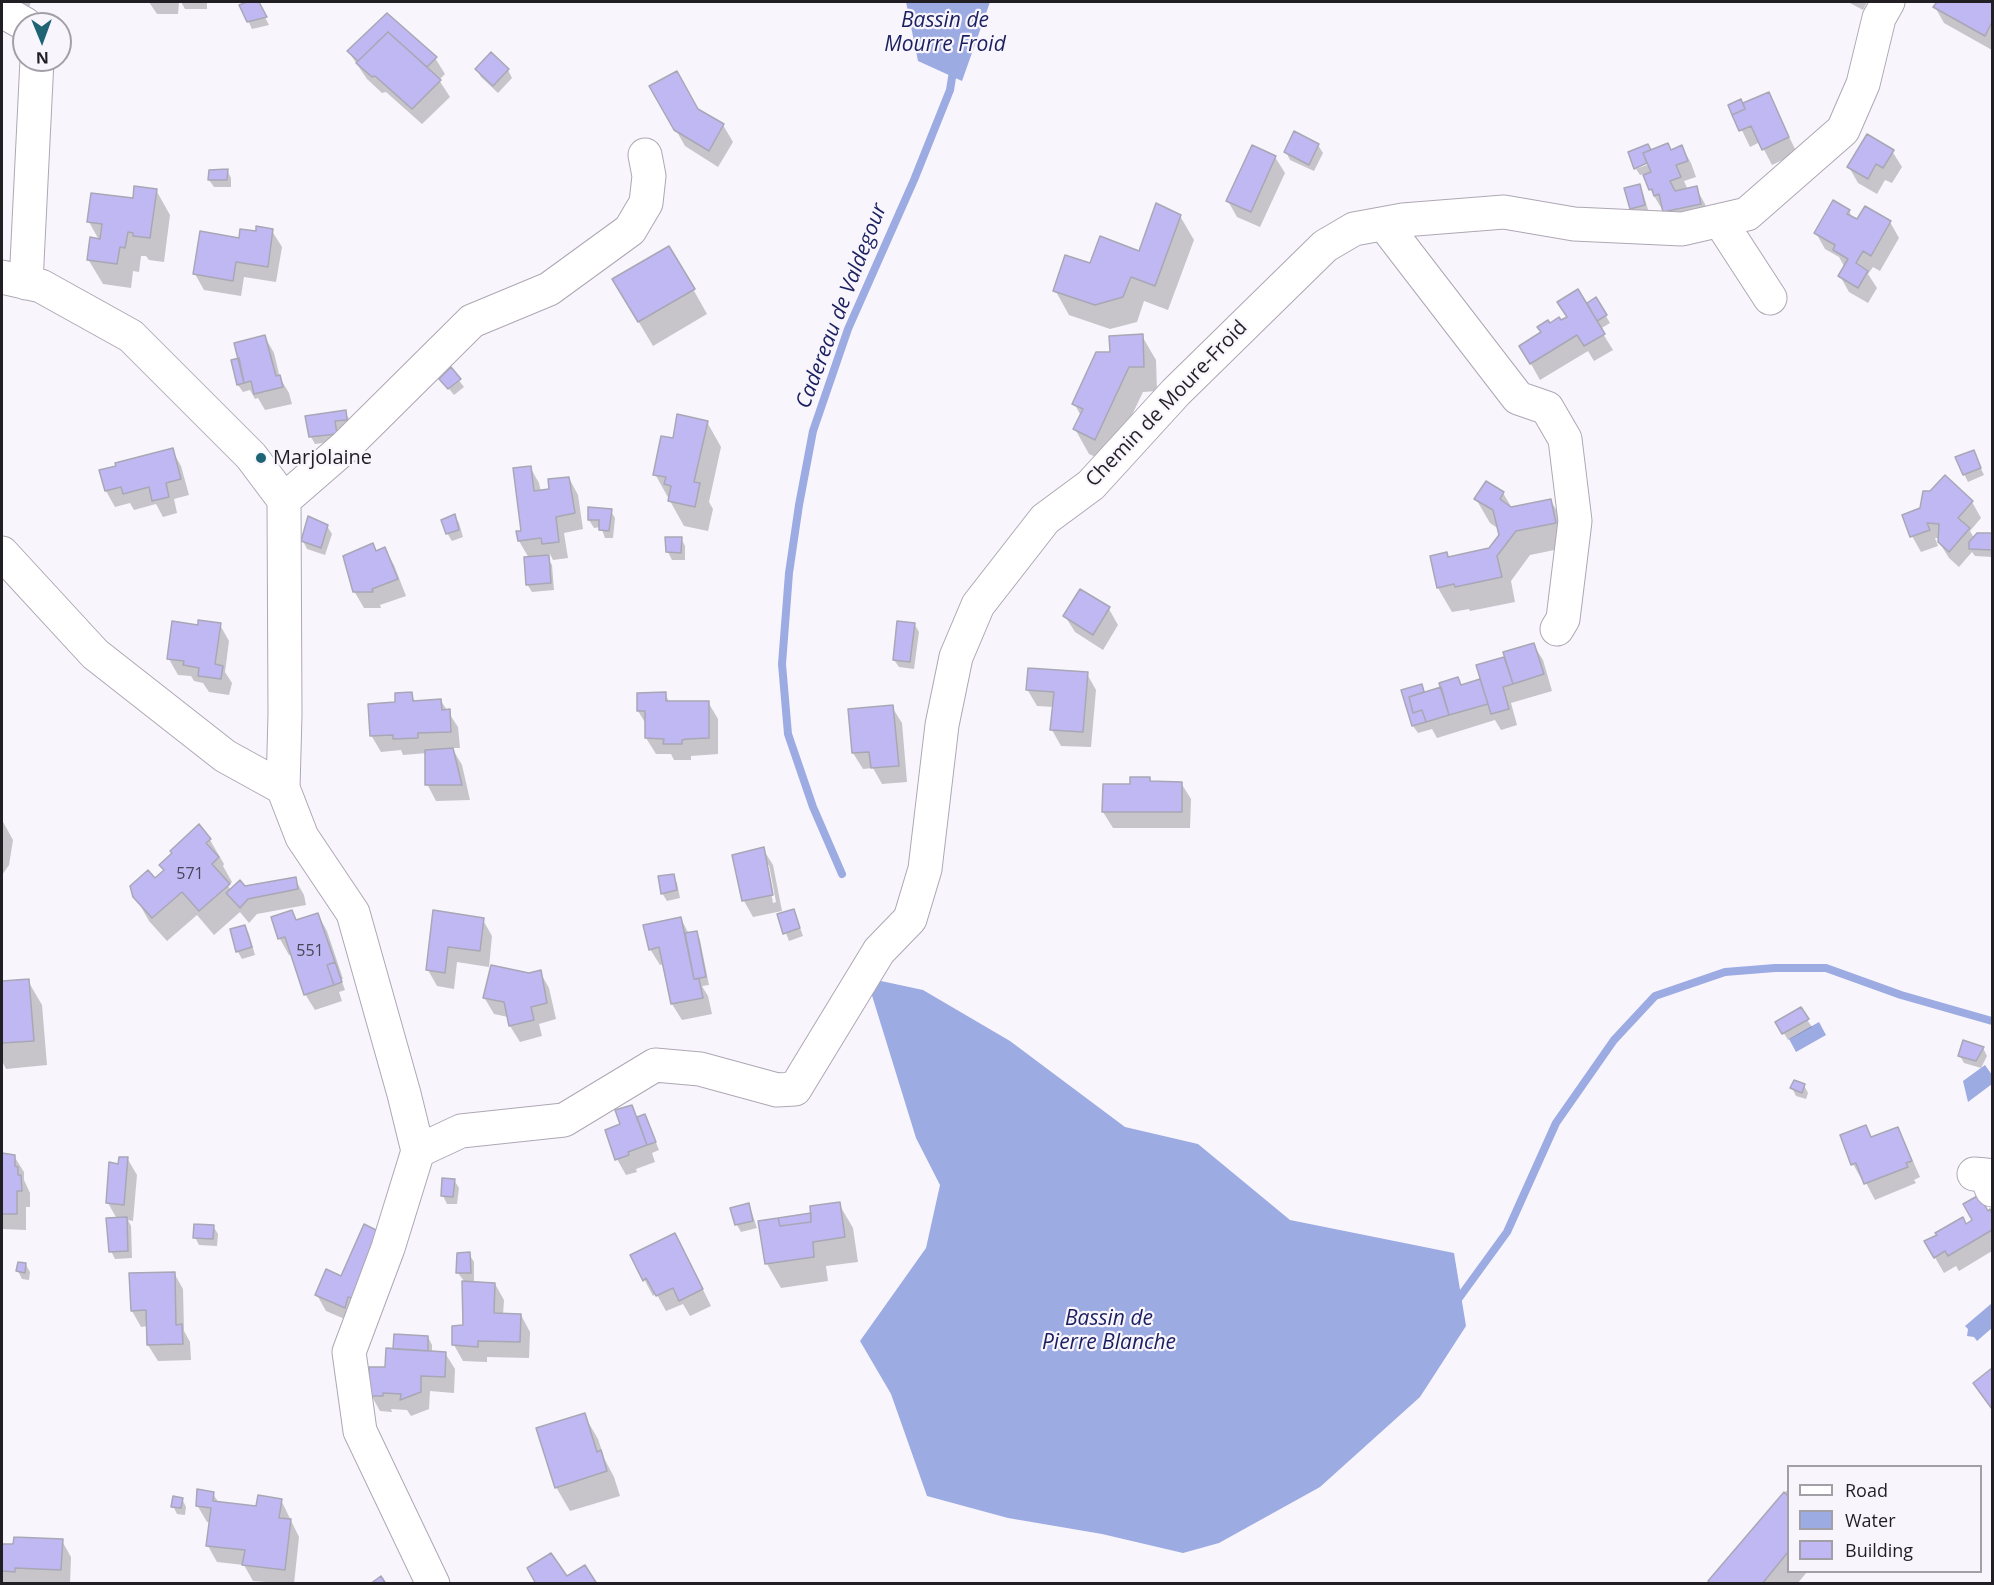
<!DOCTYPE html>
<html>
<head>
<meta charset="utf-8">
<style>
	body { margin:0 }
	#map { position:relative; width:1994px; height:1585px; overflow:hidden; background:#f9f5fd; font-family:"Open Sans",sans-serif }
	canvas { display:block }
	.frame { position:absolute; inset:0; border:3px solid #211f24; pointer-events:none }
	.legend { position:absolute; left:1787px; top:1465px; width:195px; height:108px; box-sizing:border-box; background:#f9f5fd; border:2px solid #a39fa6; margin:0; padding:8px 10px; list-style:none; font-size:18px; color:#211f24 }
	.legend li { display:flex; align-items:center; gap:12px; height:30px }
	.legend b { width:30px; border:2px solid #a39fa6 }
	.north { position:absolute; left:12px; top:12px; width:60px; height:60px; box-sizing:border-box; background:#f9f5fd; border:2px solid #a39fa6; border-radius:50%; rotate:179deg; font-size:16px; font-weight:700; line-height:24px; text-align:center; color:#211f24 }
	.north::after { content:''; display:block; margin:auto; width:21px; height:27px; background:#1f6475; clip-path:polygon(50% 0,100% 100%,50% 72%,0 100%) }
</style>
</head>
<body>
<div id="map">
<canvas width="1994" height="1585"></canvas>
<div class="frame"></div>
<ul class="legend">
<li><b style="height:8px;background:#fff"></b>Road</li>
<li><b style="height:16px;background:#9cabe2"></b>Water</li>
<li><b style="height:16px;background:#c0b8f2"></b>Building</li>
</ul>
<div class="north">N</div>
</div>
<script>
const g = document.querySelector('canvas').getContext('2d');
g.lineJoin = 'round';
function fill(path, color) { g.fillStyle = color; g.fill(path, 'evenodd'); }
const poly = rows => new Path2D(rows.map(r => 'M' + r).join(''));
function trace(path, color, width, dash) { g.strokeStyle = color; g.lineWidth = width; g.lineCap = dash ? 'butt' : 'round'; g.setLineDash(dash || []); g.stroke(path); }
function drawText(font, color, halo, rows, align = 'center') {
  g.font = font + ' "Open Sans",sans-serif'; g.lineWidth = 4.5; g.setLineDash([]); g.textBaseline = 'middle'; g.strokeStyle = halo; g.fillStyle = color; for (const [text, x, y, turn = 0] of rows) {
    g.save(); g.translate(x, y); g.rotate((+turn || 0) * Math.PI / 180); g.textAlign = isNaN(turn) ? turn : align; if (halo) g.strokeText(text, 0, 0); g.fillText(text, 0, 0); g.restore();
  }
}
fill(poly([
	[906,2,990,2,962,81,918,61],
	[881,981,923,990,1010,1041,1125,1127,1198,1144,1290,1220,1454,1253,1466,1326,1420,1397,1320,1487,1219,1543,1183,1553,1102,1534,1008,1518,927,1496,891,1394,860,1341,926,1248,940,1185,916,1138,870,989],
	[1819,1022,1826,1035,1796,1052,1789,1039],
	[1985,1065,1992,1075,1992,1084,1968,1102,1963,1081],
	[1992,1303,1992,1328,1977,1341,1974,1337,1967,1336,1968,1329,1965,1326]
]), '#9cabe2');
fill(poly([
	[2,2,31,2,25,20],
	[149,2,179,2,178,14,157,14],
	[181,2,207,2,207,9,185,9],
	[252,2,257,2,269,25,252,29,241,6],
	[1848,2,1867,2,1863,10],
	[1938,2,1992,2,1992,50,1944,23,1935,7],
	[387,15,435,58,445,74,439,80,450,97,422,124,386,92,382,93,367,79,348,51],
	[492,55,508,70,512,78,498,93,481,77,477,70],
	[651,86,723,125,733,142,718,167,685,146],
	[1768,94,1797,153,1772,165,1760,142,1750,147,1730,106,1743,105],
	[1318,145,1323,153,1314,171,1290,160,1286,152],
	[1682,147,1691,163,1696,177,1684,181,1688,190,1696,188,1705,204,1709,220,1673,228,1650,189,1644,174,1640,175,1636,169,1655,162,1653,159,1635,167,1629,152,1671,151],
	[1892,151,1902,167,1892,183,1885,180,1877,194,1858,183,1849,167],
	[1275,157,1285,173,1260,227,1237,217,1228,201],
	[227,170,231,178,231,187,214,187,209,180],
	[1639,186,1643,193,1649,213,1636,216,1632,209,1626,189],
	[156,190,170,215,164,262,149,260,146,256,141,256,139,272,133,271,131,288,103,284,88,259,99,240,89,222],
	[1849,211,1853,219,1858,221,1890,222,1899,238,1880,271,1873,267,1868,274,1877,288,1868,303,1849,292,1840,276,1844,266,1839,257,1825,249,1816,233],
	[1180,216,1194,240,1168,310,1144,301,1137,322,1110,329,1069,315,1055,290,1091,265,1140,253],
	[272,231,282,247,276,282,244,277,241,296,204,290,195,274,240,239,257,233],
	[693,289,707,314,653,346,628,304],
	[1596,299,1610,323,1600,329,1613,350,1594,361,1588,351,1540,380,1521,346,1542,333,1550,325,1568,318,1595,314],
	[1142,336,1156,360,1157,391,1143,392,1109,463,1089,454,1075,429,1081,416,1074,403,1112,353],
	[265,337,274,353,280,378,289,393,292,404,265,410,258,398,255,399,250,390,243,392,238,385,233,361,240,360],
	[451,370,464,387,454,395,441,379],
	[345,412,349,419,350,428,339,429,340,441,315,444,311,437],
	[707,422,721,447,709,502,713,509,708,531,684,526,655,474,674,440],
	[172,450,181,466,189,495,174,499,177,513,163,517,156,504,134,510,130,503,115,507,106,491],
	[1977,460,1984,475,1968,482,1964,474],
	[530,467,539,483,541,492,551,490,569,478,578,495,583,529,564,533,568,558,553,560,550,554,546,555,552,565,554,590,532,592,527,584,529,558,519,541,518,533,523,532],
	[1503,493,1512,508,1551,501,1565,525,1569,547,1530,555,1511,581,1515,602,1470,611,1469,609,1452,612,1438,588,1447,554,1449,558,1490,549,1500,535,1499,529,1490,523,1476,499],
	[1972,502,1981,518,1970,531,1974,538,1977,535,1992,535,1992,557,1975,556,1972,552,1959,567,1949,558,1939,542,1939,539,1937,538,1935,538,1938,546,1921,552,1912,536,1904,515],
	[589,509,611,511,615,518,613,538,605,538,601,527,594,528,589,520],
	[454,515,459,523,463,537,452,541,447,533],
	[327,526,332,534,325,555,307,549,303,541],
	[681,538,685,546,685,560,672,560,668,552],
	[385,549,394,565,406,596,380,605,381,608,364,608,354,591,377,552],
	[1109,609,1118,625,1103,650,1075,632,1065,616],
	[220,625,229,641,225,672,232,683,229,695,209,692,203,683,194,681,191,676,178,675,169,659,199,627],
	[915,625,919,632,914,669,899,667,894,660],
	[1533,644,1543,660,1552,691,1511,703,1517,725,1501,730,1495,720,1437,738,1432,729,1418,733,1413,726,1403,691,1421,685,1426,693,1442,688,1458,679,1462,686,1482,680,1478,666,1506,658],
	[1087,674,1096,690,1091,747,1061,746,1052,730,1054,707,1037,706,1027,689],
	[411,694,416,703,441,701,458,727,460,748,452,748,462,765,470,800,436,801,427,784,427,753,403,755,401,750,381,752,371,735,397,704],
	[665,694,670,703,708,702,718,719,718,754,691,756,691,760,674,760,671,754,656,754,646,738,646,724,638,711],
	[892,707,902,723,907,782,882,784,873,768,863,769,853,753],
	[1150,778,1152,783,1181,783,1191,799,1190,828,1113,828,1103,812,1131,786],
	[2,820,13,840,9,865,2,875],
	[199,827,210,840,224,864,223,866,232,882,228,886,231,890,295,879,304,895,306,905,257,914,249,923,240,912,214,935,197,915,167,941,149,921,135,896,164,871,161,865],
	[763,849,773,865,782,911,753,917,744,901,734,856],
	[766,865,769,865,776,902,773,903],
	[673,875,677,883,680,898,667,901,662,893],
	[794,911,803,936,789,941,779,915],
	[292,912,297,921,318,915,327,931,343,979,341,979,345,990,339,992,342,1001,315,1010,305,994,292,954,289,955,280,939,273,918],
	[434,912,483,920,492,936,489,967,457,962,454,989,437,986,428,970],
	[681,919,689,934,696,932,700,940,709,985,702,986,708,996,712,1014,682,1020,672,1004,664,964,660,965,650,949],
	[244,926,249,934,255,955,242,959,238,952,232,930],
	[540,972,549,988,556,1019,539,1024,542,1036,520,1042,510,1026,508,1017,494,1014,484,997,529,974],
	[28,981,42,1005,47,1065,6,1069,2,1061,2,983],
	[1800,1009,1812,1027,1788,1040,1777,1022],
	[1983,1048,1987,1056,1981,1068,1964,1063,1960,1056],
	[1804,1085,1808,1093,1806,1099,1796,1096,1792,1088],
	[631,1107,638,1119,645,1116,659,1150,652,1153,655,1162,636,1169,637,1172,626,1175,617,1159,622,1125],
	[1897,1128,1906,1145,1920,1177,1914,1180,1916,1183,1875,1200,1864,1179,1862,1180,1853,1164,1872,1138],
	[2,1155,14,1156,24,1172,24,1180,30,1193,30,1207,26,1207,26,1230,2,1229],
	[127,1158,137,1175,133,1221,128,1220,131,1226,132,1258,115,1259,111,1251,117,1219,108,1203,119,1166],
	[454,1180,459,1188,457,1204,447,1204,443,1196],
	[839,1204,853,1228,858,1262,826,1266,828,1281,781,1288,767,1264,760,1222,812,1214],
	[748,1205,752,1213,757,1228,741,1232,737,1225,732,1209],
	[1990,1212,1992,1216,1992,1251,1959,1271,1956,1266,1944,1273,1926,1242,1966,1225],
	[213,1226,218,1234,217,1246,199,1245,195,1237],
	[365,1226,354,1323,326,1311,317,1295,341,1278],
	[684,1251,711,1306,690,1316,683,1304,666,1311,656,1293,653,1296,632,1256],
	[469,1254,474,1262,474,1283,495,1284,504,1300,503,1315,521,1315,530,1332,529,1358,487,1357,487,1362,463,1361,454,1345,464,1327,464,1281,458,1273],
	[26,1265,30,1272,29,1280,22,1279,18,1271],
	[174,1273,183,1289,184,1331,190,1342,191,1360,158,1361,148,1345,148,1326,141,1327,132,1311],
	[428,1337,432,1345,432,1352,445,1353,455,1369,454,1393,430,1391,429,1409,411,1416,407,1410,391,1409,392,1412,380,1411,371,1395,387,1368],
	[1992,1370,1992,1410,1975,1383],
	[584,1415,598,1439,605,1460,614,1477,620,1496,570,1511,556,1487],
	[1788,1489,1788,1572,1807,1572,1797,1584,1711,1584,1709,1581],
	[213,1494,219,1503,258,1508,281,1500,299,1537,294,1584,253,1581,244,1565,217,1562,208,1546,211,1522,207,1522,197,1505],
	[182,1499,186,1507,185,1515,177,1514,173,1506],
	[62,1541,71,1557,70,1584,2,1584,2,1545,15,1546]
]), '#0003');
trace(poly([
	[842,874,813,807,788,734,782,664,789,573,799,505,813,431,848,329,914,180,950,90,954,65],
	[1454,1301,1459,1298,1507,1232,1556,1123,1614,1040,1655,996,1725,972,1775,968,1826,968,1901,995,1992,1021]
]), '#9cabe2', 8);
const building = poly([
	[247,2,259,2,267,17,247,22,239,5,247,2],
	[1937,2,1992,2,1992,22,1985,36,1933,7,1937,2],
	[387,13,437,57,427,67,388,32,358,61,347,51,387,13],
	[388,32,441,80,412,109,375,76,372,77,356,63,388,32],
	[491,52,509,69,493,86,475,69,491,52],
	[677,71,698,109,724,124,709,151,674,130,649,86,677,71],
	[1769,92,1789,137,1762,150,1751,126,1739,131,1732,115,1745,109,1743,103,1769,92],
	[1741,99,1745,109,1732,115,1728,105,1741,99],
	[1294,131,1319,144,1309,165,1284,152,1294,131],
	[1867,134,1894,150,1883,168,1876,164,1868,179,1847,167,1867,134],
	[1668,143,1671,150,1682,145,1688,161,1676,165,1681,177,1670,181,1675,191,1697,186,1701,204,1663,212,1659,194,1654,196,1652,189,1649,190,1643,175,1651,172,1643,153,1668,143],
	[1648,144,1651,150,1643,153,1647,163,1634,169,1628,152,1648,144],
	[1252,145,1276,156,1251,212,1226,201,1252,145],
	[228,169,227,180,208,180,209,170,228,169],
	[1640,184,1645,205,1630,209,1624,188,1640,184],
	[134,186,157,189,150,238,133,236,133,233,128,232,125,248,120,247,117,264,87,260,90,237,100,239,102,224,87,222,91,193,133,198,134,186],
	[1833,200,1850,210,1847,214,1857,219,1865,206,1891,221,1871,256,1863,251,1856,263,1868,271,1858,288,1838,276,1848,259,1833,250,1835,245,1814,233,1833,200],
	[1156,203,1181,215,1155,286,1131,277,1123,297,1095,305,1053,291,1065,255,1090,263,1100,236,1139,251,1156,203],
	[256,226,273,229,268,267,236,262,233,281,193,274,200,231,239,238,240,229,256,231,256,226],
	[669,246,695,289,638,322,612,279,669,246],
	[1578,289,1605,334,1584,346,1577,335,1530,364,1519,346,1541,332,1537,327,1548,320,1550,323,1559,317,1561,320,1567,317,1557,302,1578,289],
	[1596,297,1607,315,1597,321,1587,303,1596,297],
	[1143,334,1144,367,1129,367,1095,440,1073,429,1083,409,1072,404,1096,352,1110,352,1109,336,1143,334],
	[265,335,276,376,280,375,283,387,254,394,251,381,244,383,234,343,265,335],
	[239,358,244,383,237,385,231,360,239,358],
	[451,367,461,379,448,389,439,379,451,367],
	[346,410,347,420,335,421,337,434,309,437,305,416,346,410],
	[677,414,708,421,694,482,700,483,695,507,668,501,671,486,664,484,666,477,653,475,661,436,673,438,677,414],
	[173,448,181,479,166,483,169,497,152,501,149,487,123,494,121,487,105,491,99,470,116,466,115,463,173,448],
	[1974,450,1981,468,1963,475,1955,457,1974,450],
	[531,466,534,491,549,489,548,479,569,477,575,513,556,517,559,542,542,544,541,538,518,541,516,531,521,531,513,468,531,466],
	[1945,475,1973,501,1958,518,1970,528,1949,552,1938,542,1939,524,1927,523,1930,530,1910,537,1902,515,1920,508,1923,491,1930,491,1945,475],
	[1486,481,1504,492,1500,499,1511,507,1551,499,1556,523,1516,531,1497,556,1502,577,1455,587,1454,584,1437,588,1430,556,1447,552,1448,557,1489,548,1499,535,1493,510,1474,499,1486,481],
	[588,507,612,509,609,531,599,530,599,520,588,520,588,507],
	[455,514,459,530,446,534,441,520,455,514],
	[308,516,328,525,321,548,301,541,308,516],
	[1977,533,1992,533,1992,550,1969,549,1969,542,1977,533],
	[665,537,682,537,681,553,666,552,665,537],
	[373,543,376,551,385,547,398,579,372,589,373,592,353,592,343,556,373,543],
	[549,555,551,583,526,585,524,557,549,555],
	[1080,589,1110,607,1093,635,1063,616,1080,589],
	[198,620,221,623,215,664,223,666,221,679,198,676,199,668,183,665,184,661,167,659,172,621,198,625,198,620],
	[897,621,915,623,910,662,893,660,897,621],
	[1534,643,1544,674,1513,684,1503,652,1534,643],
	[1504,657,1513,684,1503,687,1509,709,1491,714,1476,665,1504,657],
	[1028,668,1088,672,1083,732,1050,730,1054,692,1026,690,1028,668],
	[1458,677,1461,685,1480,679,1488,704,1449,715,1439,683,1458,677],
	[1422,684,1424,692,1409,697,1413,713,1422,710,1426,722,1412,726,1401,690,1422,684],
	[1441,687,1449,715,1426,722,1422,710,1413,713,1409,697,1441,687],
	[412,692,413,701,441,699,442,710,450,709,451,732,418,733,418,738,393,739,393,735,370,736,368,704,395,702,395,693,412,692],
	[666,692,666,701,709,701,709,738,687,739,682,740,682,744,663,744,664,739,645,738,645,711,637,711,637,693,666,692],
	[893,705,899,766,871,768,869,752,852,753,848,709,893,705],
	[453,748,462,785,425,785,425,750,453,748],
	[1130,777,1150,777,1150,781,1182,782,1182,812,1102,812,1103,784,1130,784,1130,777],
	[199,824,211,839,206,843,219,857,212,864,230,884,199,911,182,892,152,918,133,897,130,886,148,870,155,878,164,870,159,865,172,853,170,851,199,824],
	[764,847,773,895,742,901,732,855,764,847],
	[674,874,677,890,661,894,658,876,674,874],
	[296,877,298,889,248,899,240,908,226,893,240,880,245,886,296,877],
	[794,909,800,928,783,934,777,914,794,909],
	[292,910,296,920,318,913,335,962,327,965,334,985,304,995,285,937,278,939,271,917,292,910],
	[433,910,484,918,480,951,448,947,445,973,426,970,433,910],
	[681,917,694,979,699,979,703,998,671,1004,659,947,649,950,643,925,681,917],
	[245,925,252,947,236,952,230,929,245,925],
	[697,931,706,977,694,979,685,933,697,931],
	[335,962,342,982,334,985,327,965,335,962],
	[491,965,529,973,541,970,547,1003,531,1007,534,1020,509,1026,504,1002,483,998,491,965],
	[29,979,34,1041,2,1043,2,981,29,979],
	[1801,1007,1809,1019,1782,1034,1775,1022,1801,1007],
	[1963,1040,1984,1047,1976,1061,1958,1056,1963,1040],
	[1794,1080,1805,1084,1802,1093,1790,1088,1794,1080],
	[632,1105,647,1145,628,1152,629,1155,615,1160,605,1130,620,1124,615,1110,632,1105],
	[645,1114,656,1142,647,1145,637,1117,645,1114],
	[1866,1125,1871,1137,1898,1127,1912,1161,1906,1163,1908,1167,1864,1184,1856,1163,1851,1165,1840,1135,1866,1125],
	[2,1153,15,1155,15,1166,18,1167,18,1175,21,1175,22,1191,17,1191,17,1214,2,1214,2,1153],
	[119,1157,128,1157,124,1205,106,1203,109,1162,118,1164,119,1157],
	[442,1178,455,1179,453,1197,441,1196,442,1178],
	[1979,1195,1988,1211,1990,1209,1992,1214,1992,1230,1948,1256,1945,1251,1934,1258,1924,1241,1937,1235,1935,1233,1963,1217,1966,1224,1972,1220,1963,1204,1979,1195],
	[840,1202,845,1237,813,1242,814,1257,765,1264,758,1221,778,1218,780,1226,811,1222,810,1206,840,1202],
	[749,1203,753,1221,735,1225,730,1208,749,1203],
	[811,1213,811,1222,780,1226,778,1218,811,1213],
	[127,1217,128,1251,109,1252,106,1218,127,1217],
	[194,1224,214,1225,213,1239,193,1238,194,1224],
	[364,1224,378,1231,354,1299,348,1297,345,1308,315,1295,326,1269,341,1276,364,1224],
	[675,1233,703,1289,679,1301,673,1288,656,1296,646,1278,643,1281,630,1255,675,1233],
	[470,1252,471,1273,456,1273,457,1253,470,1252],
	[18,1262,26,1263,25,1273,16,1271,18,1262],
	[175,1272,176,1325,182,1324,183,1344,147,1345,146,1310,131,1311,129,1273,175,1272],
	[462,1281,495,1283,494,1313,521,1314,520,1342,478,1341,478,1347,452,1345,452,1326,463,1325,462,1281],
	[394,1334,428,1336,428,1351,393,1349,394,1334],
	[386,1348,446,1352,445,1377,421,1376,421,1392,400,1400,401,1394,383,1393,383,1396,369,1396,369,1367,385,1367,386,1348],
	[1992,1368,1992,1409,1973,1383,1992,1368],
	[585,1413,597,1452,601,1450,607,1471,555,1488,536,1428,585,1413],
	[197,1489,214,1492,213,1501,256,1506,258,1495,282,1499,279,1518,291,1519,285,1570,242,1565,245,1550,206,1546,211,1508,196,1506,197,1489],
	[1784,1492,1788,1496,1788,1552,1762,1584,1711,1584,1708,1581,1784,1492],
	[173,1496,183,1498,181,1508,171,1507,173,1496],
	[14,1537,63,1539,61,1570,15,1568,15,1572,2,1571,2,1544,13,1544,14,1537],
	[551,1553,567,1576,585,1565,597,1584,536,1584,527,1568,551,1553],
	[381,1576,386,1584,370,1584,381,1576]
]);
fill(building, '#c0b8f2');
trace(building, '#a8a7b5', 1.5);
const minor = poly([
	[2,11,25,24],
	[1720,221,1770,298],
	[1384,224,1518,398,1547,408,1565,439,1575,521,1563,619,1557,629],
	[2,277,41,286,131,336,251,456,284,500],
	[26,283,37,60],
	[2,553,95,654,225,756,283,788],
	[418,1151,461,1131,564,1120,655,1065,700,1069,777,1090,795,1089,879,951,910,919,925,869,942,725,956,657,978,605,1045,519,1091,485,1176,392,1325,246,1354,229,1403,220,1504,212,1574,224,1682,229,1747,214,1843,130,1863,84,1879,18,1888,2],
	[1974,1174,1986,1175,1992,1190],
	[433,1584,360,1431,349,1352,388,1248,418,1151,404,1094,353,913,302,837,283,788,285,715,284,500,345,447,472,321,549,289,630,230,646,203,649,176,645,155]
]);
trace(minor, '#aea7b4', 35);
trace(minor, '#fff', 33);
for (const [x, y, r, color] of [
	[261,458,6,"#1f6475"]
]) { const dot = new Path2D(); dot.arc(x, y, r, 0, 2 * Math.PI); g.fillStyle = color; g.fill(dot); trace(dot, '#f9f5fd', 2); }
drawText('16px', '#494558', null, [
	["571",190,874],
	["551",310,951]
]);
drawText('20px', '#211f24', '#f9f5fd', [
	["Chemin de Moure-Froid",1167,404,-46]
]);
drawText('20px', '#211f24', '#f9f5fd', [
	["Marjolaine",273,458]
], 'left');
drawText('italic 21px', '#1a205f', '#f9f5fd', [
	["Bassin de",945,21],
	["Mourre Froid",945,45],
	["Cadereau de Valdegour",842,306,-69],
	["Bassin de",1109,1319],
	["Pierre Blanche",1109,1343]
]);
</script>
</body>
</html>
